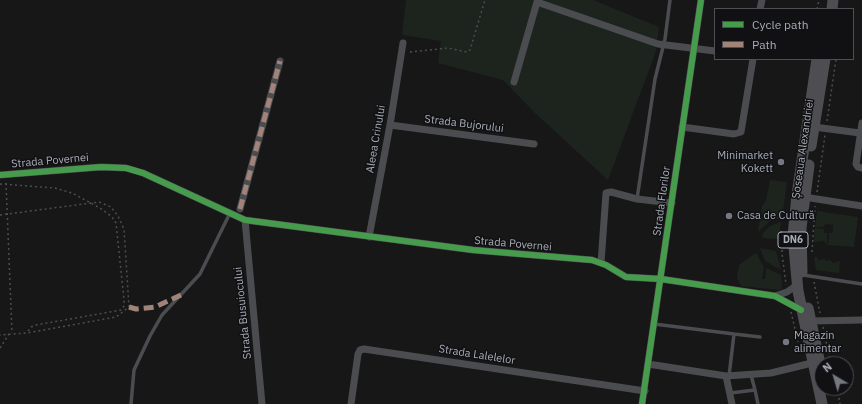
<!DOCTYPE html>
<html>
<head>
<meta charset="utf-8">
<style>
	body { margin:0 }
	#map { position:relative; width:862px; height:404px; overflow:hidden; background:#171717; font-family:"IBM Plex Sans",sans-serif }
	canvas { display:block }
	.legend { position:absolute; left:714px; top:8px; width:140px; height:52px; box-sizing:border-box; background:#111113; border:1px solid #4d4f55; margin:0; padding:5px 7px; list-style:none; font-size:12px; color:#a8adb8 }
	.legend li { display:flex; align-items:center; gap:8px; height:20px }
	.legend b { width:20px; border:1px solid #4d4f55 }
	.north { position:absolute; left:814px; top:356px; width:40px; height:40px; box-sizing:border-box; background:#111113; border:1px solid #4d4f55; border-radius:50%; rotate:322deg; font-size:11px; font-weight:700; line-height:16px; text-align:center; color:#a8adb8 }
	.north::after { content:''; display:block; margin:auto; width:14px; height:18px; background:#757880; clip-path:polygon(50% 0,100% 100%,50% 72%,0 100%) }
</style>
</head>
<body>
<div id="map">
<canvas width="862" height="404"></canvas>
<ul class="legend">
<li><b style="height:5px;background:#469c4c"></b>Cycle path</li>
<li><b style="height:5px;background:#a18479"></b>Path</li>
</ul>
<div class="north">N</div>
</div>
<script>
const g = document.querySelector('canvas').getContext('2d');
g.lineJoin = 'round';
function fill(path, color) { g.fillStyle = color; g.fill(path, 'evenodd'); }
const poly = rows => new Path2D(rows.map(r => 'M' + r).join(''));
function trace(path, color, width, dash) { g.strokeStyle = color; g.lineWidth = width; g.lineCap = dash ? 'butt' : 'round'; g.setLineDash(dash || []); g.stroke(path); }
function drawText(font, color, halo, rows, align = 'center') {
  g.font = font + ' "IBM Plex Sans",sans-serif'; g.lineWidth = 3; g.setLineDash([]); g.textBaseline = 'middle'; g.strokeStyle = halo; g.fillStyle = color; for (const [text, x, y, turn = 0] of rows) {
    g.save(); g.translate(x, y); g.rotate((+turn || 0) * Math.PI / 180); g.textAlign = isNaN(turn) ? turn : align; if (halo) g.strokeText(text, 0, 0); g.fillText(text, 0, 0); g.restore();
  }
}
fill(poly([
	[406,0,593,0,659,27,656,51,608,180,535,113,503,80,438,63,441,41,402,35],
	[770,180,787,182,782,218,770,221,758,232,762,206,766,200],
	[817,211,858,217,854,247,828,245,829,233,833,233,833,225,825,224,824,227,815,227],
	[781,222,779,237,777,239,762,238,763,233,770,226],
	[815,228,824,229,824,233,827,233,827,245,824,241,814,242],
	[760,248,776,251,781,270,765,261],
	[756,253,764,267,762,279,765,279,766,268,781,275,782,288,780,290,741,286,737,278,739,265],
	[814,257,817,257,818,260,825,259,826,261,830,260,834,263,840,261,839,273,816,270]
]), '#1d241e');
trace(poly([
	[817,9,819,0],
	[410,52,448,48,467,52,470,50,485,0],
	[827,121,836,59],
	[6,183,12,333],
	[0,184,55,188,72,193,100,208,112,217,116,223,124,300,124,306,121,310,36,325,31,327,27,333],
	[817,192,825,135],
	[0,215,99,202,111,207,118,216,124,229,129,307,116,317,27,333,0,335],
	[783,235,782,253,786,285],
	[812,252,815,206],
	[814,282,820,313],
	[791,312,798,342],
	[823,327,831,364],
	[0,348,9,334],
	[837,388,840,404]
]), '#4d4e52', 1.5, [2, 3]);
trace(poly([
	[637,199,655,79,665,39,670,0],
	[803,275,862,284],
	[654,324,734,334],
	[729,376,734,334,760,337],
	[755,390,758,404],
	[730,393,755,390,751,375],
	[131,404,134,370,150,336,162,315,200,274,230,213]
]), '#4b4c50', 3.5);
trace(poly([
	[760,9,762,0],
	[514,82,537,2,658,44,715,51],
	[862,123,856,164,858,167,862,168],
	[390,125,534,144],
	[682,127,734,134,741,132,753,59],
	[814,127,860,133],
	[0,175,101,167,126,168,143,173,245,220,473,250,592,260,606,265,626,277,661,279,775,296,801,310],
	[804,197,862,206],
	[240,209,280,61],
	[245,220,262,404],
	[369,237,390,125,403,43],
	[601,263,606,193,611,192,637,199,672,203],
	[775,296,787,292,797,285],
	[811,321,862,320],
	[648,364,726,376,771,373,812,363],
	[726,376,732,404],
	[351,404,358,354,360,350,364,349,645,391],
	[642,404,701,0]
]), '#4b4c50', 7);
trace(poly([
	[832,9,833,0],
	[817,59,797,195,793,236,798,291,822,404],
	[811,146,825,59],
	[802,272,801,228,809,165],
	[808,308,820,364]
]), '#4e4e52', 11);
trace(poly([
	[240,209,280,61],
	[129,307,136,309,155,307,183,294]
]), '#a18479', 5, [10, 5]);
trace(poly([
	[0,175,101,167,126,168,143,173,245,220,473,250,592,260,606,265,626,277,661,279,775,296,801,310],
	[642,404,701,0]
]), '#469c4c', 6);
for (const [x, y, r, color] of [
	[781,162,4,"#757880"],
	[729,216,4,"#757880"],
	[786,342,4,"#757880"]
]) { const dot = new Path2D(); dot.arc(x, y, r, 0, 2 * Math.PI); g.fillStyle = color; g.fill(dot); trace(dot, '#111113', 1.5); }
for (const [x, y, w] of [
	[793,240,30]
]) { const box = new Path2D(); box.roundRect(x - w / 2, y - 8, w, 16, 3); g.fillStyle = '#111113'; g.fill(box); trace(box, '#a8adb8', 1); }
drawText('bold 10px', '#a8adb8', null, [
	["DN6",793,240]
]);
drawText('11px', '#a8adb8', '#111113', [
	["Strada Bujorului",464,124,7],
	["Aleea Crinului",376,139,-80],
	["Șoseaua Alexandriei",803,149,-82],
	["Strada Povernei",50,161,-5],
	["Strada Florilor",662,201,-82],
	["Strada Povernei",513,244,5],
	["Strada Busuiocului",243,313,-96],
	["Strada Lalelelor",477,355,9]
]);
drawText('11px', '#a8adb8', '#111113', [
	["Minimarket",773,156,"right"],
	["Kokett",773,169,"right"],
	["Casa de Cultură",737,216],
	["Magazin",794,336],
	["alimentar",794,349]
], 'left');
</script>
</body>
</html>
